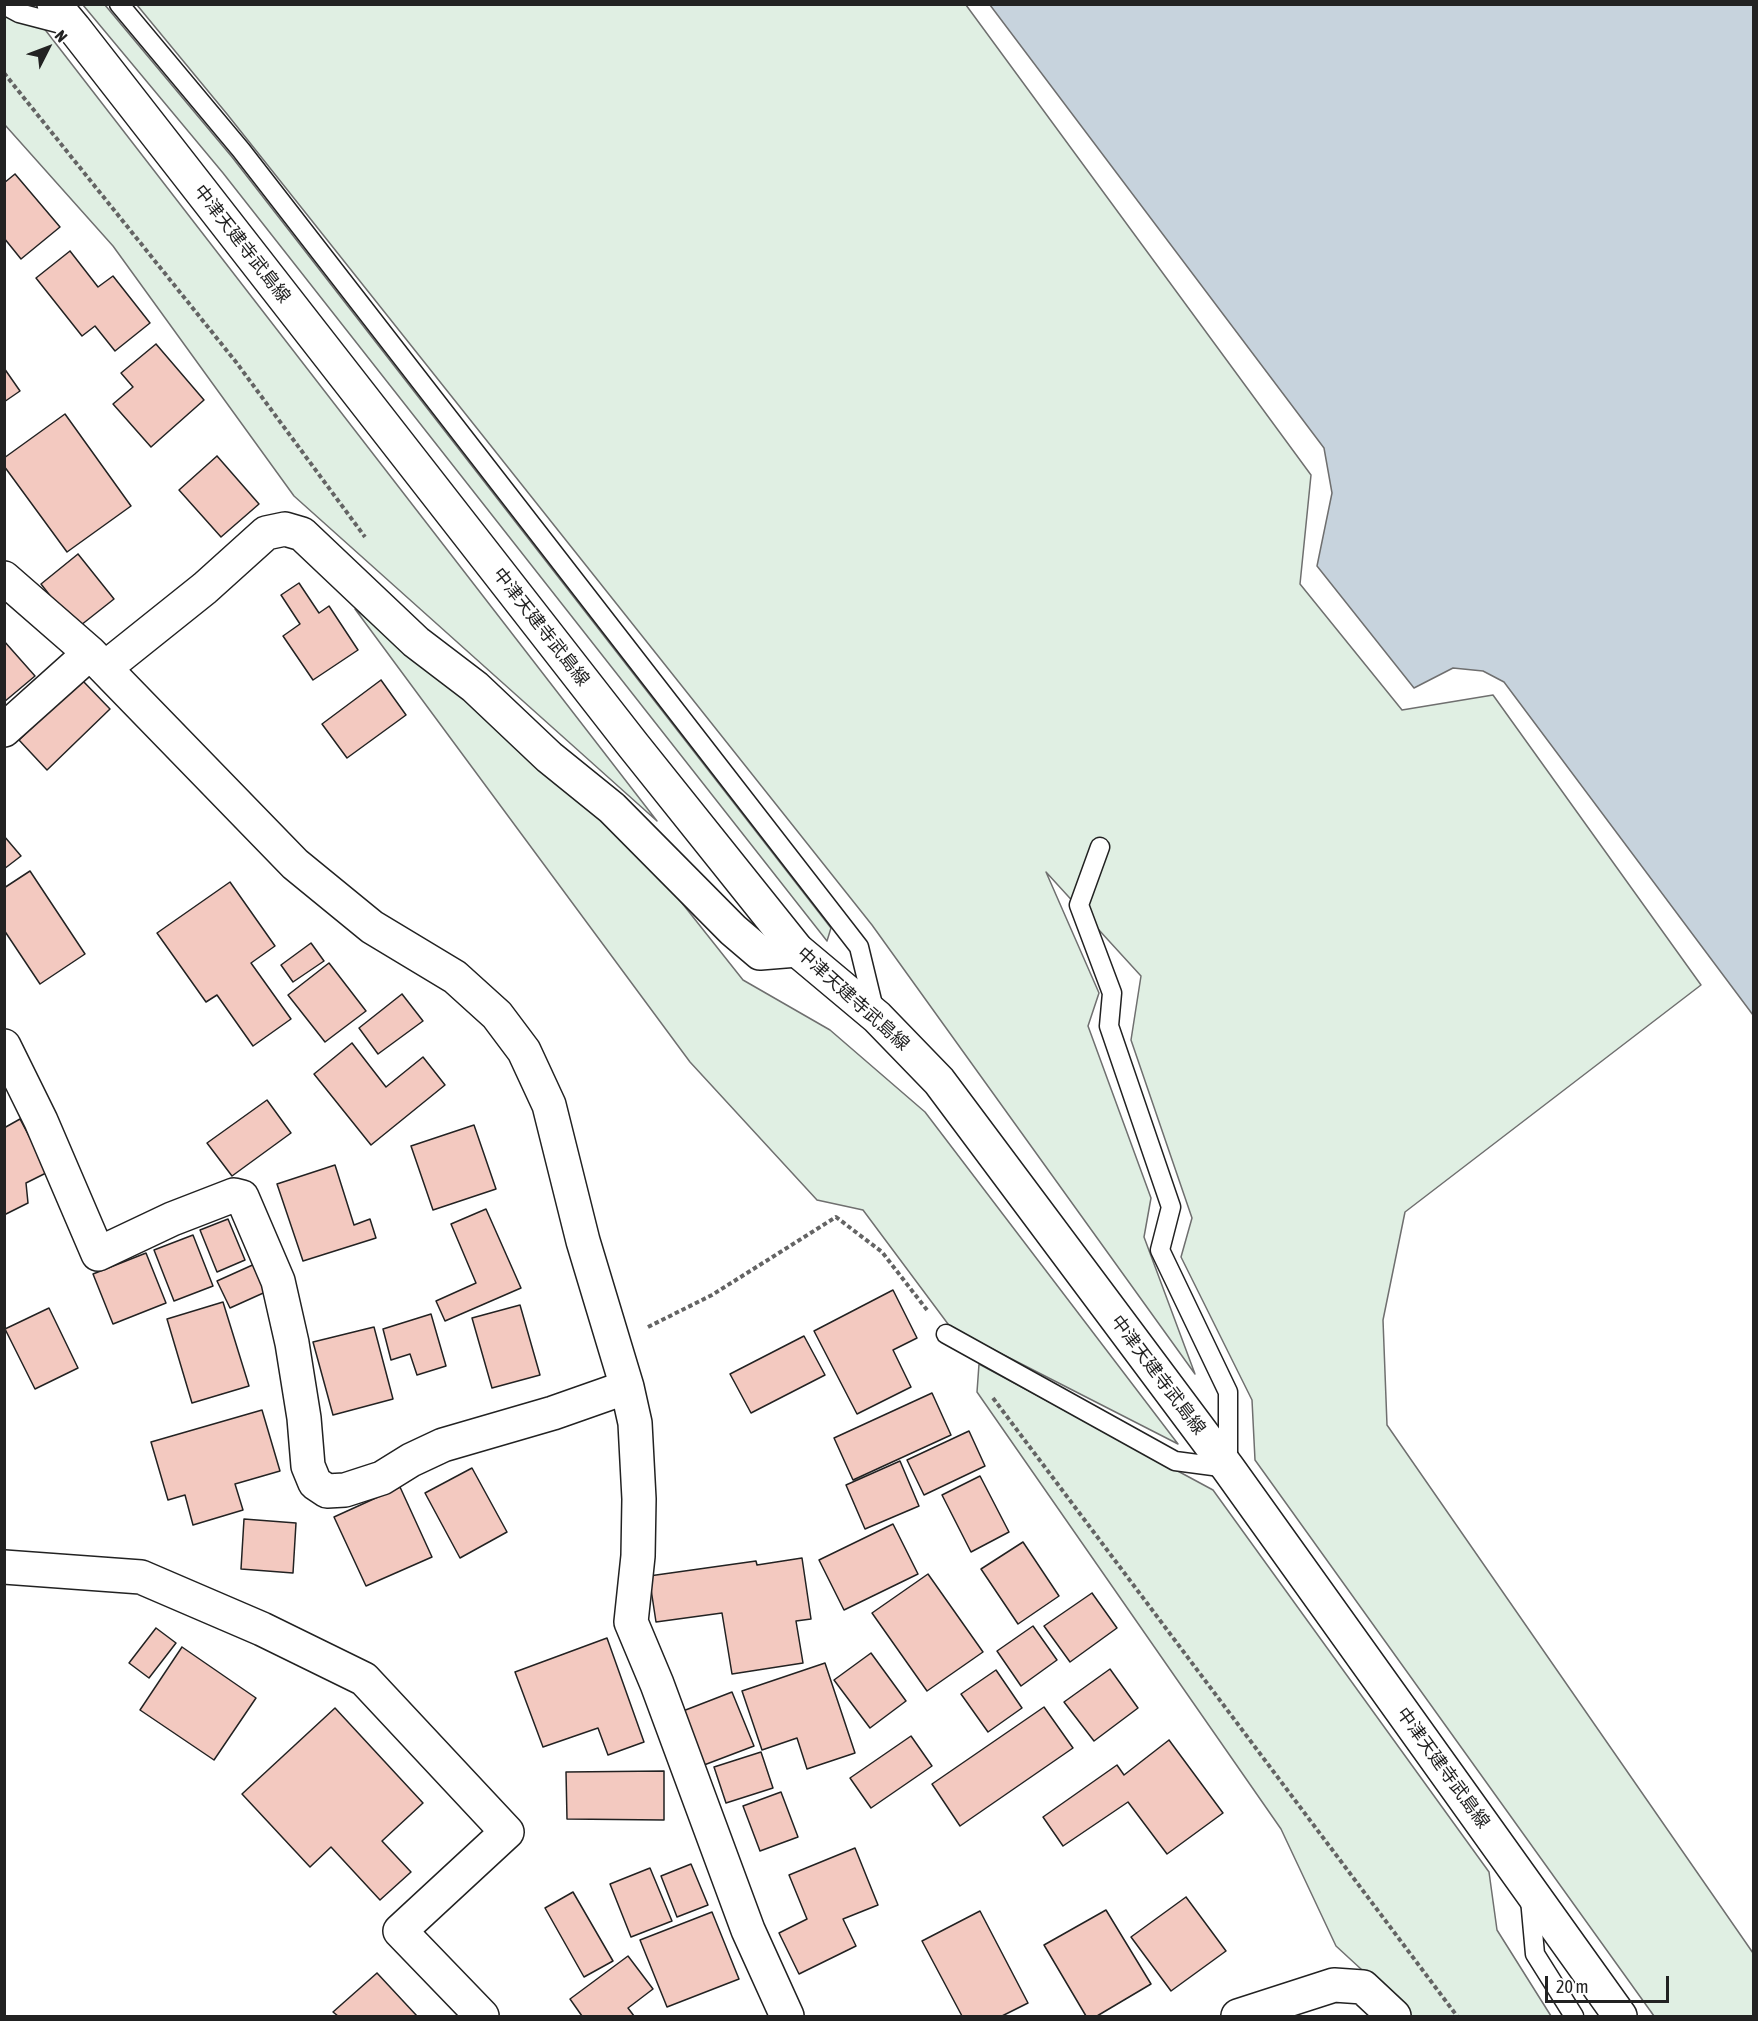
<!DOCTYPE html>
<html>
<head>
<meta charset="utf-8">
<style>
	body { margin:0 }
	#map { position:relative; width:1758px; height:2021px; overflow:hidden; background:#fff; font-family:"Asap Condensed",sans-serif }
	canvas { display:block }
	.frame { position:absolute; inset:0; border:6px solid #222; pointer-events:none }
	.north { position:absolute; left:18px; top:18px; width:60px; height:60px; -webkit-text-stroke:4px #fff; paint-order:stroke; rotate:48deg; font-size:16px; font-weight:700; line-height:24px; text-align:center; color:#222 }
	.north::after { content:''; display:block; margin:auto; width:21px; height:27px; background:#222; clip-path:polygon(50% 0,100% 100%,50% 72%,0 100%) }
	.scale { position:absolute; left:1545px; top:1976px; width:124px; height:27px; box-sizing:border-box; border:3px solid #222; border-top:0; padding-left:8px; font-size:18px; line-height:21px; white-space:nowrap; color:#222; -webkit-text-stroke:4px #fff; paint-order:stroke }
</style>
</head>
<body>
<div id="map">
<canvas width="1758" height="2021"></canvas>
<div class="frame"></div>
<div class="north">N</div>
<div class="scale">20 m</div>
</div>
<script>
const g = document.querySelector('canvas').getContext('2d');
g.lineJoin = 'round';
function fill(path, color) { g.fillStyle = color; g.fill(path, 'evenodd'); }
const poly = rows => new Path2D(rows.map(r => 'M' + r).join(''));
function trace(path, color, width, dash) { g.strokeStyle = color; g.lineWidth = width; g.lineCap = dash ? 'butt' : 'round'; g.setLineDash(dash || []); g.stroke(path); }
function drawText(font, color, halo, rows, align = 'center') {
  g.font = font + ' "Asap Condensed","Noto Sans JP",sans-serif'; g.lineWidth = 4.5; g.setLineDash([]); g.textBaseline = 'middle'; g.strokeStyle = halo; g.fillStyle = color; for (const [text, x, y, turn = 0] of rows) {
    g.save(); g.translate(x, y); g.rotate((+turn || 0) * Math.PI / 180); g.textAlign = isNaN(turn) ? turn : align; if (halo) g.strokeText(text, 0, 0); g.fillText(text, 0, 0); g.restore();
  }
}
const green = poly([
	[4,5,26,5,657,821,294,496,113,246,5,125,4,5],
	[83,5,105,5,232,157,831,928,827,941,223,173,83,5],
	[137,5,966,5,1311,475,1300,584,1402,710,1493,695,1701,985,1405,1212,1383,1320,1387,1425,1753,1953,1753,2016,1654,2016,1255,1460,1252,1400,1181,1257,1192,1218,1131,1040,1141,976,1046,872,1099,993,1088,1026,1151,1198,1144,1237,1195,1374,872,925,227,114,137,5],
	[355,609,628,835,743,980,830,1030,925,1112,1178,1444,951,1328,863,1210,817,1200,690,1062,355,609],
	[979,1364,1213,1490,1489,1872,1497,1930,1551,2016,1412,2016,1336,1946,1281,1829,977,1392,979,1364]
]);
fill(green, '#e0efe3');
trace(green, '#6f6f6f', 1.5);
const water = poly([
	[990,5,1753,5,1753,1015,1504,682,1483,671,1453,668,1414,688,1317,566,1332,493,1324,448,990,5]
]);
fill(water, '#c7d3dd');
trace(water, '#6f6f6f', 1.5);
const building = poly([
	[15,174,60,227,21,259,4,238,4,183,15,174],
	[70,251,98,287,113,276,150,323,115,351,95,326,82,336,36,278,70,251],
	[156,344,204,400,151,447,113,404,133,387,121,373,156,344],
	[4,368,20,391,4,402,4,368],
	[65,414,131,506,67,552,4,466,4,458,65,414],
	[217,456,259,504,221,537,179,490,217,456],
	[78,554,114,599,76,629,41,584,78,554],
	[299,583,319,613,329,606,358,650,313,680,283,636,300,624,281,595,299,583],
	[4,641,35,676,4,702,4,641],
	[82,680,110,709,47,770,19,740,82,680],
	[381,680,406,715,347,758,322,724,381,680],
	[4,836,21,856,4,869,4,836],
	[30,871,85,954,40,984,4,930,4,888,30,871],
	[230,882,275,946,251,963,291,1019,253,1046,217,995,206,1002,157,933,230,882],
	[311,943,324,961,293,982,281,965,311,943],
	[329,963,366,1011,325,1042,288,995,329,963],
	[402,994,423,1021,378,1054,359,1028,402,994],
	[352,1043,386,1087,423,1057,445,1085,371,1145,314,1074,352,1043],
	[267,1100,291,1133,232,1176,207,1143,267,1100],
	[20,1119,48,1172,26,1183,28,1203,4,1215,4,1128,20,1119],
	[474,1125,496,1189,433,1210,411,1146,474,1125],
	[335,1165,354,1225,370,1219,376,1238,303,1261,277,1184,335,1165],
	[486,1209,521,1288,445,1321,436,1301,476,1283,451,1224,486,1209],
	[228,1219,245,1260,217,1272,200,1230,228,1219],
	[193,1235,213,1286,174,1301,154,1250,193,1235],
	[146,1253,166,1303,113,1324,93,1274,146,1253],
	[257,1263,270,1290,230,1308,217,1281,257,1263],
	[893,1290,917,1338,893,1350,911,1387,857,1414,814,1331,893,1290],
	[223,1302,249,1386,192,1403,167,1319,223,1302],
	[520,1305,540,1375,492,1388,472,1318,520,1305],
	[49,1308,78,1368,35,1389,5,1329,49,1308],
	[431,1314,446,1366,417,1375,410,1354,391,1360,383,1329,431,1314],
	[374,1327,393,1399,333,1415,313,1342,374,1327],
	[804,1336,825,1375,751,1413,730,1374,804,1336],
	[932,1393,951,1435,853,1480,834,1438,932,1393],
	[262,1410,280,1471,235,1484,243,1510,193,1525,185,1495,168,1500,151,1442,262,1410],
	[969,1431,985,1466,924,1495,907,1460,969,1431],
	[900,1461,919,1506,865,1529,846,1485,900,1461],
	[472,1468,507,1532,460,1558,425,1493,472,1468],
	[980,1476,1009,1532,971,1552,942,1495,980,1476],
	[400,1487,432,1557,366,1586,334,1517,400,1487],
	[244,1519,296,1523,293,1573,241,1569,244,1519],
	[893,1524,918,1574,844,1610,819,1560,893,1524],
	[1023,1542,1059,1596,1018,1624,981,1569,1023,1542],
	[802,1558,811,1619,796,1621,803,1663,732,1674,722,1613,656,1622,649,1576,756,1561,757,1565,802,1558],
	[928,1574,983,1652,927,1691,872,1613,928,1574],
	[1092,1593,1117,1628,1070,1662,1044,1626,1092,1593],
	[1033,1626,1057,1660,1021,1686,997,1651,1033,1626],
	[156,1628,176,1643,149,1678,129,1663,156,1628],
	[607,1638,644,1742,608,1755,598,1728,543,1747,515,1672,607,1638],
	[182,1647,256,1698,214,1760,140,1710,182,1647],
	[871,1653,906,1701,870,1728,834,1680,871,1653],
	[825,1663,855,1753,807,1769,797,1738,762,1750,742,1691,825,1663],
	[1110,1669,1138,1708,1094,1741,1064,1702,1110,1669],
	[996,1670,1022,1708,988,1732,961,1694,996,1670],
	[732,1692,754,1746,704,1765,683,1711,732,1692],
	[1044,1707,1073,1748,960,1826,932,1784,1044,1707],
	[335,1708,423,1803,382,1841,411,1872,380,1900,331,1847,310,1867,242,1794,335,1708],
	[911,1736,932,1766,871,1808,850,1778,911,1736],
	[1169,1740,1223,1813,1167,1854,1128,1802,1063,1846,1043,1817,1117,1765,1124,1775,1169,1740],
	[761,1752,773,1788,726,1803,714,1767,761,1752],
	[664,1771,664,1820,567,1819,566,1772,664,1771],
	[781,1792,798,1837,760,1851,743,1806,781,1792],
	[855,1848,878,1905,843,1919,856,1946,799,1974,779,1933,807,1919,789,1875,855,1848],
	[691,1864,708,1905,677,1917,661,1876,691,1864],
	[650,1868,672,1921,631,1937,610,1884,650,1868],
	[573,1892,613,1961,584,1977,545,1908,573,1892],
	[1186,1897,1226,1951,1171,1991,1131,1937,1186,1897],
	[1106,1910,1151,1984,1097,2016,1086,2016,1044,1945,1106,1910],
	[980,1911,1028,2003,1002,2016,962,2016,922,1941,980,1911],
	[712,1912,739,1979,667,2007,640,1940,712,1912],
	[628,1956,653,1989,628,2008,634,2016,582,2016,570,1999,628,1956],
	[377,1973,417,2016,338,2016,333,2012,377,1973]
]);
fill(building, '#f3c9c0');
trace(building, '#222', 1.5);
const service = poly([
	[119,4,241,150,859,947,875,1013],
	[4,5,19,13,69,26],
	[946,1334,1175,1461,1228,1468,1228,1392,1160,1250,1171,1207,1109,1026,1112,993,1079,905,1100,847],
	[1530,1899,1535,1954,1574,2016]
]);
const minor = poly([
	[4,578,90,653,295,864,372,927,455,977,497,1015,524,1051,549,1105,583,1241,627,1387,635,1423,639,1499,638,1556,631,1622,657,1684,748,1930,787,2016],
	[105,668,205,588,266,533,285,529,302,534,416,642,475,687,549,757,612,808,733,930,760,953,797,950],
	[4,730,90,653],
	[4,1046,41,1121,98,1254,172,1219,234,1195,242,1197,278,1281,292,1343,304,1418,308,1466,315,1483,327,1491,345,1490,382,1478,411,1460,443,1445,553,1413,627,1387],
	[4,1567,141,1577,262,1629,364,1679,507,1832,400,1931,482,2016],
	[1238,2016,1334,1985,1363,1987,1394,2016]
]);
const secondary = poly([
	[54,4,74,28,633,745,797,950,877,1017,939,1081,1228,1468,1620,2016]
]);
trace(service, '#222', 21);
trace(minor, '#222', 36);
trace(secondary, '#222', 36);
trace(poly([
	[4,73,236,362,365,537],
	[648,1327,712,1295,836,1217,882,1252,927,1310],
	[993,1398,1457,2016]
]), '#646464', 4, [4.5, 3]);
trace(service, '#fff', 18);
trace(minor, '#fff', 33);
trace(secondary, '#fff', 33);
drawText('18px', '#222', '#fff', [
	["中津天建寺武島線",242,244,52],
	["中津天建寺武島線",541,627,52],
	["中津天建寺武島線",853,999,42],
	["中津天建寺武島線",1158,1375,53],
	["中津天建寺武島線",1443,1768,54]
]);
</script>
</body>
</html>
